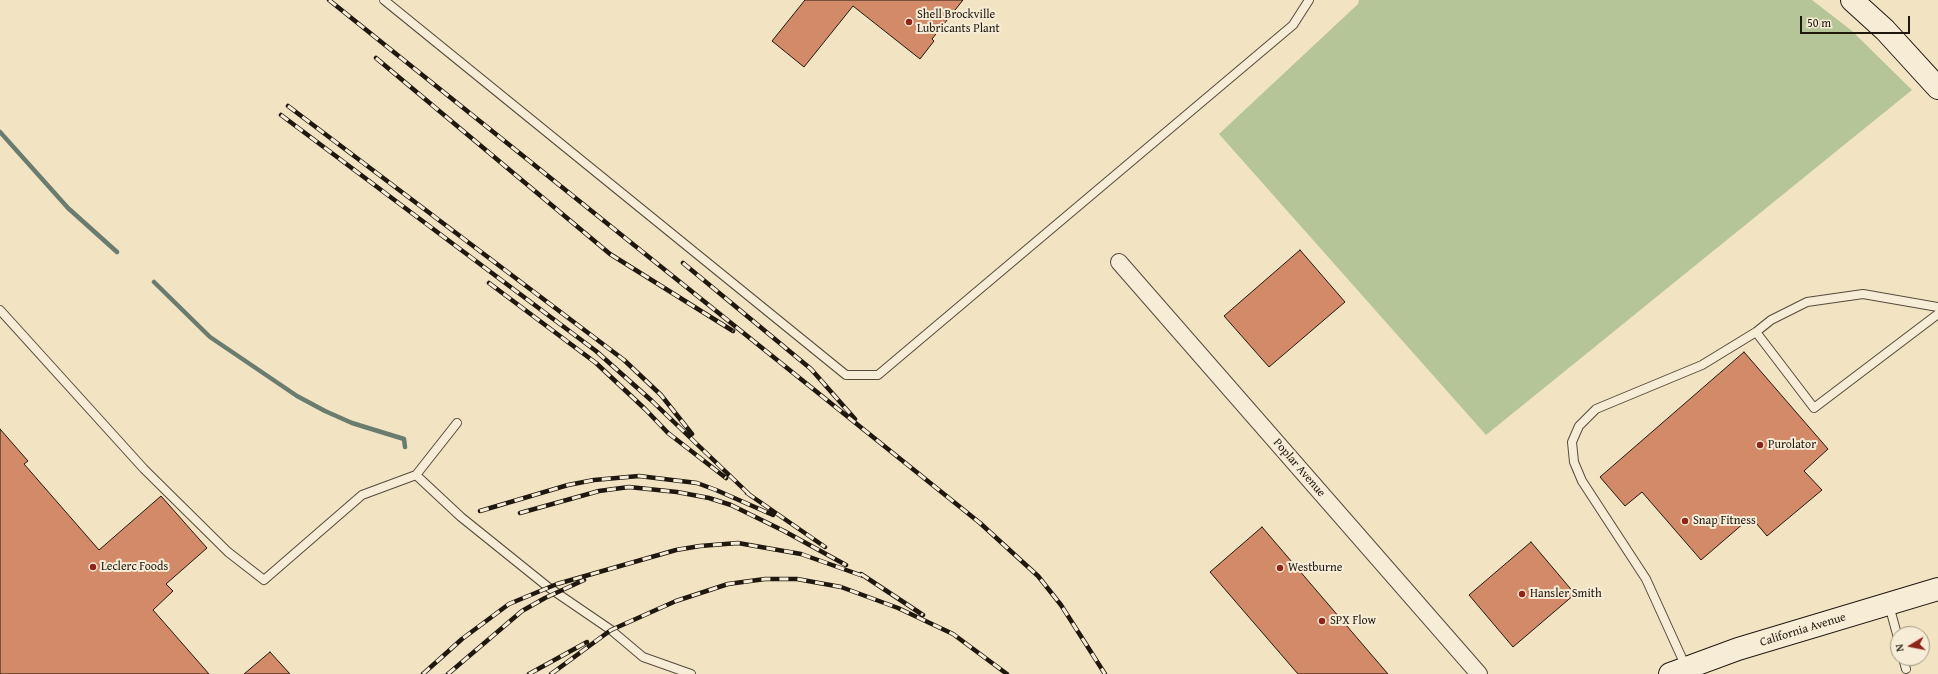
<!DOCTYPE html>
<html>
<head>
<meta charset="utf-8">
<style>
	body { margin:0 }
	#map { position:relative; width:1938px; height:674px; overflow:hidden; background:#f2e4c2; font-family:"Gentium Book Plus",serif }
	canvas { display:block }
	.north { position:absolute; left:1890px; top:626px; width:40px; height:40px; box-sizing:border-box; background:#f7edd7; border:1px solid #a19887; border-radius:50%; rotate:260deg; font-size:11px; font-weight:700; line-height:16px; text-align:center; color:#20180f }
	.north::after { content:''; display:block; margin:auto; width:14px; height:18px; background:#8f2418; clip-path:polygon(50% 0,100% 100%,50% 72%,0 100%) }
	.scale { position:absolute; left:1800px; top:16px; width:110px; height:18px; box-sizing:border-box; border:2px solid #20180f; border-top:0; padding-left:5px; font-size:12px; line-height:14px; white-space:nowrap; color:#20180f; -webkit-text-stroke:3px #f7edd7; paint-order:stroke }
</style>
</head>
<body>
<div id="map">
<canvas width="1938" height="674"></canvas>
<div class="north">N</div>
<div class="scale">50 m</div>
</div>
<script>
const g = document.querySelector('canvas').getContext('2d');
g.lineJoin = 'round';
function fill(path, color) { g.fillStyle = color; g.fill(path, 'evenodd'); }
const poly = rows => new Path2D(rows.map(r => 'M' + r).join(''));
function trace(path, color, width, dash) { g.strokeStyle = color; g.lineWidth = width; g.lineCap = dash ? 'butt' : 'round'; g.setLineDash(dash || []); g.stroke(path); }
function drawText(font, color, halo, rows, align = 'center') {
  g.font = font + ' "Gentium Book Plus",serif'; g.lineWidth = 4; g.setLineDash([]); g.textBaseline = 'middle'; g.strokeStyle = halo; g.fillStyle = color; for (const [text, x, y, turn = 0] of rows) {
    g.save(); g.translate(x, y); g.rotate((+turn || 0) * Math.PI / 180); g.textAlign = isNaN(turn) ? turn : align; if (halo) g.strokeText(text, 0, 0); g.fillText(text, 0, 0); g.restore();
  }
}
fill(poly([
	[1359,0,1812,0,1851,30,1912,90,1486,435,1219,134,1358,4]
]), '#b6c597');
trace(poly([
	[0,132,68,208,117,252],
	[154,282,210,337,297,396,325,411,352,423,404,439,405,447]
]), '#6a7c70', 4.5);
const building = poly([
	[805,0,963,0,932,39,934,41,920,59,853,6,804,67,772,41,805,0],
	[1300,250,1345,302,1269,367,1224,316,1300,250],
	[1744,352,1828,449,1804,471,1822,490,1767,536,1751,517,1701,560,1642,492,1625,506,1600,477,1744,352],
	[0,429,28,461,24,464,99,550,161,496,207,548,166,584,173,591,153,610,209,674,0,674,0,429],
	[1262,527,1388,674,1298,674,1210,572,1262,527],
	[1531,542,1575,594,1513,647,1469,595,1531,542],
	[270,652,290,674,244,674,270,652]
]);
fill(building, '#d28a68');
trace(building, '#20180f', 1);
const lane = poly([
	[384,0,846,375,878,375,1293,25,1309,0],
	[0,310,144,469,228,552,264,580,362,495,416,475,461,517,548,587,611,630,643,657,691,674],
	[1756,332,1814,408,1938,314],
	[416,475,457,423],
	[1889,605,1898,638],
	[1903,658,1906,669],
	[1686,667,1646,579,1582,481,1574,462,1572,442,1579,426,1596,409,1702,365,1756,332,1771,320,1807,302,1863,294,1938,307]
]);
const street = poly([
	[1119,262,1479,674]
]);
const secondary = poly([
	[1852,0,1885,30,1938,88],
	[1670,674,1738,649,1938,589]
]);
trace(lane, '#544b3c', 10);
trace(street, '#544b3c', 18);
trace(secondary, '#20180f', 24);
trace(lane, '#f7edd7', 8);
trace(street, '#f7edd7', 16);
trace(secondary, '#f7edd7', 22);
const rail = poly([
	[329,0,980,523,1038,576,1061,605,1105,674],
	[376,58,610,254,733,331],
	[288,106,624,360,661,395,692,434],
	[281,115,596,351,652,401,751,496],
	[683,263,811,369,855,419],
	[489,283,596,363,645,409,668,433,726,478],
	[747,493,825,547],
	[480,511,568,485,594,480,639,476,697,483,716,490,773,515],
	[520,513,599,491,629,487,677,492,709,498,731,505,784,531,846,565],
	[861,574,923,615],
	[423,674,462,639,509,604,557,584,676,550,700,546,738,543,801,554,866,577],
	[448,674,522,611,545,598,584,580],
	[529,674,587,642],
	[551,674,611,630,676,601,728,584,765,579,797,579,841,587,898,608,953,634,1007,674]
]);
trace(rail, '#20180f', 4.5);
trace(rail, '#f7edd7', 3, [9]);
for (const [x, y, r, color] of [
	[909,22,4,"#8f2418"],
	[1760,445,4,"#8f2418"],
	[1685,521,4,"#8f2418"],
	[93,567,4,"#8f2418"],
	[1280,568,4,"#8f2418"],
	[1522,594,4,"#8f2418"],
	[1322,621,4,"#8f2418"]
]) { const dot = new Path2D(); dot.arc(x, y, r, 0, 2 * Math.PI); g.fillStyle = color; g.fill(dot); trace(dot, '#f7edd7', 1.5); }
drawText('12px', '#20180f', '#f7edd7', [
	["Shell Brockville",917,15],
	["Lubricants Plant",917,29],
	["Purolator",1768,445],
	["Snap Fitness",1693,521],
	["Leclerc Foods",101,567],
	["Westburne",1288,568],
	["Hansler Smith",1530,594],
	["SPX Flow",1330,621]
], 'left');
drawText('12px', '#20180f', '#f7edd7', [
	["Poplar Avenue",1299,468,49],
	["California Avenue",1803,630,-17]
]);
</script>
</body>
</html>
